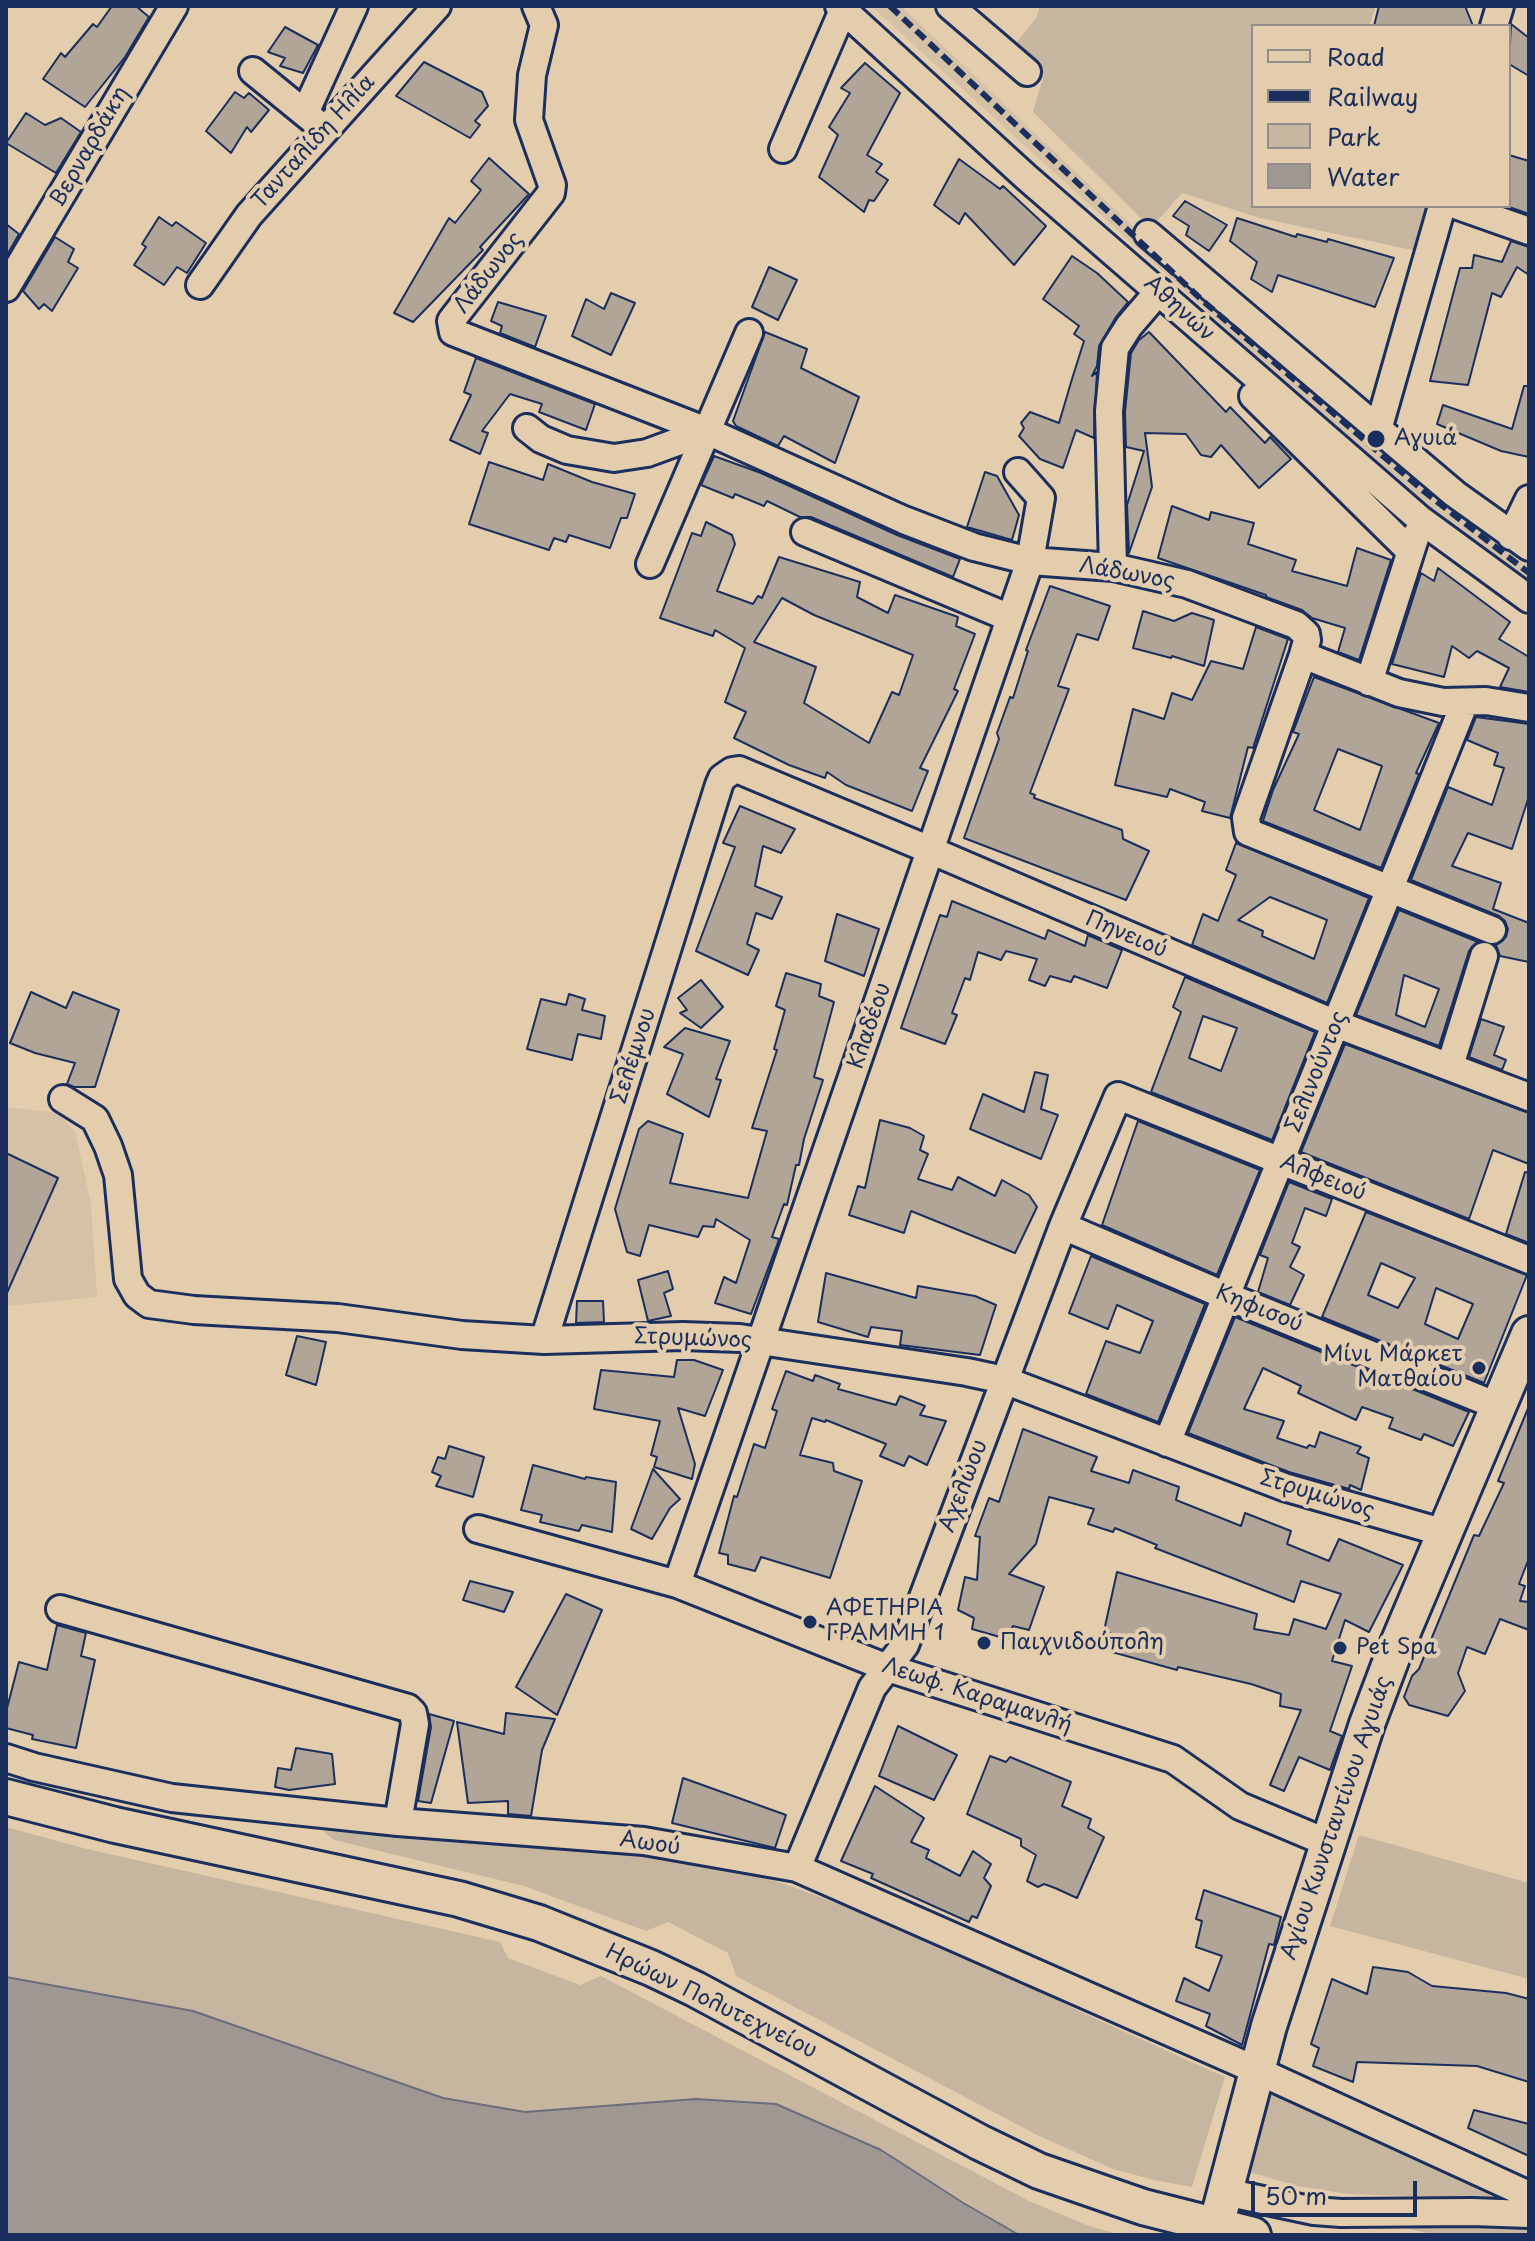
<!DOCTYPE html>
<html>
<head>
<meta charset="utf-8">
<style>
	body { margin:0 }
	#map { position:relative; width:1535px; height:2241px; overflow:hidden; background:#e3cdac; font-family:"Playpen Sans",sans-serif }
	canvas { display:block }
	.frame { position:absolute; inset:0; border:8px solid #1b2f5e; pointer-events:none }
	.legend { position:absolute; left:1251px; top:24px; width:260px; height:184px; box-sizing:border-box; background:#e3cdac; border:2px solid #938e8d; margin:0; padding:10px 14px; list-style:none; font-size:24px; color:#1b2f5e }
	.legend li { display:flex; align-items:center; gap:16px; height:40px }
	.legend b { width:40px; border:2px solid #938e8d }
	.scale { position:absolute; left:1251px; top:2181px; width:166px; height:36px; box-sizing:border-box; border:4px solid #1b2f5e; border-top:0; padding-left:10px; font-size:24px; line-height:28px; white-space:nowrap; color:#1b2f5e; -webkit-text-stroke:6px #e3cdac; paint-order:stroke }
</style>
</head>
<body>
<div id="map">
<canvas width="1535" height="2241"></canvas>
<div class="frame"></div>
<ul class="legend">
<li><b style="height:10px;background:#e3cdac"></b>Road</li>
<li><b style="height:10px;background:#1b2f5e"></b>Railway</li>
<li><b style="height:22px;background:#c6b6a0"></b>Park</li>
<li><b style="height:22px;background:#9f9792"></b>Water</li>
</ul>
<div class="scale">50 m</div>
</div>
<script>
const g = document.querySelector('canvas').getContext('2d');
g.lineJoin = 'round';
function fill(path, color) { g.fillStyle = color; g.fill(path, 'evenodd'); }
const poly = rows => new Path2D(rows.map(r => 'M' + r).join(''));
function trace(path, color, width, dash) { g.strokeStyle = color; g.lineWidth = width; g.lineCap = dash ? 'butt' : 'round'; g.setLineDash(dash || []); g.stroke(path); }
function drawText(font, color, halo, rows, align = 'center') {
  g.font = font + ' "Playpen Sans",sans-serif'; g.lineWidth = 8; g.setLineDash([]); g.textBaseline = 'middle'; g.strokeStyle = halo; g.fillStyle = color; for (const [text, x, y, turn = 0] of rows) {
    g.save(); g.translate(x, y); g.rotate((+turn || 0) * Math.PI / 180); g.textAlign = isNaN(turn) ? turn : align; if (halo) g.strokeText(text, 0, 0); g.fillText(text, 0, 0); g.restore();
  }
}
fill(poly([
	[871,6,901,6,1201,291,1457,511,1529,563,1529,585,1457,531,1377,466],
	[6,1107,57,1113,75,1131,91,1204,97,1297,6,1306]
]), '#d4c1a6');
fill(poly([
	[1040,6,1376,6,1369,26,1253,26,1253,206,1436,206,1422,252,1260,218,1182,193,1151,228,1033,112,1044,74,1016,43,1036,18],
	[6,1827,83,1848,500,1942,508,1958,580,1985,601,1976,1029,2201,1087,2225,1120,2235,1019,2235,881,2150,696,2099,525,2112,443,2098,193,2011,6,1977],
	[323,1831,626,1852,727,1868,785,1884,844,1906,972,1958,1083,2013,1225,2077,1192,2187,1154,2180,1113,2169,1037,2135,736,1976,728,1953,668,1922,646,1931,524,1886,334,1840],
	[1359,1835,1529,1883,1529,1979,1330,1926],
	[1260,2080,1510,2199,1348,2194,1297,2186,1236,2168],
	[1529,2221,1529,2235,1435,2235,1391,2224]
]), '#c6b6a0');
const water = poly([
	[6,1977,193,2011,443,2098,525,2112,696,2099,776,2104,881,2150,962,2202,1019,2235,6,2235,6,1977]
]);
fill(water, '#9f9792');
trace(water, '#6a6d7d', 2);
const building = poly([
	[112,6,136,6,149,17,125,57,85,107,43,79,61,53,65,57,93,24,97,27,112,6],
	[1379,6,1465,6,1473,26,1374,26,1379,6],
	[1511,24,1529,38,1529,76,1509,64,1511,24],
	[285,27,318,45,303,73,280,66,285,58,268,52,285,27],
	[424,62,482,92,488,106,475,121,480,125,470,138,396,96,424,62],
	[865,63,900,93,867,155,882,164,876,172,888,180,874,201,869,200,864,212,819,177,838,135,829,127,850,93,841,88,865,63],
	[235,92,244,98,249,93,269,110,251,132,247,127,231,153,206,131,235,92],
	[26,113,45,125,61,118,81,132,56,173,6,143,26,113],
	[1509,155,1529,161,1529,214,1509,207,1509,155],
	[489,158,529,194,480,247,483,250,413,322,394,313,449,218,455,223,481,190,471,181,489,158],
	[959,159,1000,189,1003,186,1046,226,1014,265,965,213,959,224,934,205,959,159],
	[1185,201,1227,225,1209,251,1186,235,1189,226,1173,216,1185,201],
	[159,217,172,226,176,222,206,243,187,273,177,267,164,285,134,265,146,247,142,244,159,217],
	[1237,218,1296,237,1297,234,1327,242,1328,239,1394,258,1375,307,1278,275,1272,292,1251,279,1257,262,1230,241,1237,218],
	[6,224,19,234,6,257,6,224],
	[55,237,74,249,68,262,78,268,52,311,44,304,39,309,23,291,55,237],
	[1511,241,1529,247,1529,275,1517,267,1501,297,1492,293,1468,385,1430,381,1460,268,1472,268,1474,255,1502,262,1511,241],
	[1072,256,1097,273,1128,302,1116,317,1099,346,1097,366,1092,376,1097,372,1094,438,1076,430,1063,468,1040,459,1019,436,1024,428,1021,423,1030,412,1059,423,1072,379,1084,341,1074,334,1079,326,1043,299,1072,256],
	[769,267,797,280,778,320,752,307,769,267],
	[611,293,635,303,611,355,572,336,586,299,604,309,611,293],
	[498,302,546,316,535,347,500,333,502,326,491,321,498,302],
	[765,332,807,349,801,368,859,397,835,463,784,436,778,446,736,426,733,421,765,332],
	[1149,332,1226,412,1230,407,1265,443,1270,437,1291,459,1259,488,1221,445,1211,457,1201,455,1186,434,1145,433,1152,487,1129,553,1127,505,1144,451,1126,447,1125,412,1131,353,1139,340,1149,332],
	[476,358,595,404,586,430,539,412,542,404,510,394,482,431,488,433,480,454,450,440,471,395,464,392,476,358],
	[1524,386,1529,386,1529,457,1501,451,1437,424,1443,405,1512,429,1524,386],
	[714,456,761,473,897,535,960,559,953,577,811,517,800,517,767,501,764,506,735,494,733,498,701,485,714,456],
	[489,462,543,480,548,464,592,482,635,494,627,518,621,518,610,548,569,535,566,542,554,538,549,550,469,524,489,462],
	[985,472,997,476,1019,515,1012,540,967,527,985,472],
	[1172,506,1209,520,1211,512,1254,523,1248,544,1296,560,1292,571,1347,586,1357,548,1391,560,1359,660,1338,652,1345,628,1312,618,1302,610,1266,597,1266,595,1158,558,1172,506],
	[706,522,732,535,735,544,717,591,753,604,758,596,762,598,779,557,860,582,857,597,888,613,895,595,958,617,956,626,975,634,954,689,958,691,920,768,928,771,912,811,846,785,827,772,825,778,789,765,734,738,746,712,725,702,745,648,715,630,713,636,660,618,692,533,701,536,706,522],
	[782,598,814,615,913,655,899,695,892,692,869,743,804,703,816,667,754,642,782,598],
	[1438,568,1510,622,1499,639,1529,657,1529,692,1500,687,1509,668,1477,651,1469,658,1452,646,1444,677,1392,664,1421,573,1434,581,1438,568],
	[1050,586,1110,606,1098,640,1077,634,1058,686,1069,689,1030,793,1035,795,1034,798,1122,830,1123,839,1149,851,1126,900,964,838,999,739,997,733,1010,697,1013,698,1028,651,1026,650,1050,586],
	[1143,611,1174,621,1192,613,1214,620,1204,666,1172,656,1171,658,1133,648,1143,611],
	[1256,627,1288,639,1253,748,1248,747,1230,818,1202,811,1205,802,1170,789,1167,797,1115,785,1133,709,1164,719,1172,693,1192,700,1211,661,1243,669,1256,627],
	[1314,677,1439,723,1416,773,1419,774,1381,868,1263,821,1273,790,1299,734,1293,732,1314,677],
	[1338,749,1382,766,1360,830,1314,810,1338,749],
	[1476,717,1529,724,1529,796,1512,849,1468,833,1452,866,1501,883,1493,909,1529,923,1529,962,1500,956,1496,945,1506,937,1508,929,1505,921,1499,916,1411,880,1448,787,1492,805,1504,768,1494,765,1498,753,1467,740,1476,717],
	[740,806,795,829,781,853,763,846,755,886,782,897,772,919,756,913,747,944,759,950,748,975,696,951,735,847,723,843,740,806],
	[1236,843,1369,898,1327,1003,1192,945,1203,914,1218,921,1236,875,1226,870,1236,843],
	[1270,897,1327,920,1314,959,1262,936,1263,931,1238,920,1270,897],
	[952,901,1045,939,1048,930,1085,946,1088,935,1122,950,1107,988,1074,976,1071,982,1050,976,1045,986,1029,980,1037,959,1006,951,1001,960,978,952,970,980,965,978,952,1013,957,1015,945,1044,901,1028,940,915,947,917,952,901],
	[1399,910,1478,942,1469,951,1439,1046,1356,1015,1399,910],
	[1404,975,1439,989,1425,1027,1396,1015,1404,975],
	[837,914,879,929,864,976,825,961,837,914],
	[786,973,821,984,819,996,834,1002,814,1077,823,1080,804,1139,799,1165,796,1165,787,1205,784,1204,772,1237,779,1239,777,1245,751,1314,715,1303,724,1277,736,1283,750,1240,716,1219,714,1227,703,1226,698,1237,649,1225,640,1256,627,1252,615,1209,639,1129,648,1121,683,1134,670,1183,748,1198,767,1131,752,1128,777,1050,774,1049,785,1010,776,1006,786,973],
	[1185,977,1315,1032,1272,1140,1151,1092,1181,1012,1173,1007,1185,977],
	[1203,1016,1237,1028,1221,1071,1189,1058,1203,1016],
	[701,980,723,1007,701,1028,680,1013,687,1010,678,998,701,980],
	[31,992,66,1008,73,992,119,1010,95,1087,74,1087,67,1084,75,1063,35,1053,10,1043,31,992],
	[569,994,585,999,582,1010,605,1016,601,1039,578,1034,572,1060,527,1049,541,999,566,1005,569,994],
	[1481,1019,1504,1027,1494,1055,1506,1060,1502,1070,1469,1057,1481,1019],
	[685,1028,730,1041,716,1079,721,1080,709,1117,667,1094,683,1054,664,1047,685,1028],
	[1345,1044,1529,1113,1529,1164,1493,1150,1469,1219,1301,1152,1345,1044],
	[1035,1072,1048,1075,1041,1109,1058,1115,1041,1159,970,1129,983,1094,1024,1112,1035,1072],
	[880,1120,910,1128,924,1136,920,1150,928,1154,918,1179,952,1190,958,1177,995,1196,1002,1180,1029,1195,1037,1207,1015,1253,911,1211,904,1233,849,1215,858,1186,865,1188,880,1120],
	[1138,1121,1260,1170,1217,1275,1102,1225,1138,1121],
	[6,1153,58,1178,6,1295,6,1153],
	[1525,1172,1529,1173,1529,1243,1506,1234,1525,1172],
	[1289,1182,1332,1199,1326,1216,1305,1208,1292,1243,1300,1247,1290,1267,1304,1275,1290,1305,1258,1292,1268,1258,1260,1255,1289,1182],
	[1366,1212,1527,1275,1484,1383,1322,1317,1366,1212],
	[1381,1263,1415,1278,1398,1308,1368,1295,1381,1263],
	[1436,1288,1473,1304,1458,1339,1425,1324,1436,1288],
	[1091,1256,1205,1304,1158,1422,1086,1394,1106,1341,1140,1353,1153,1321,1117,1305,1108,1329,1069,1313,1091,1256],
	[668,1271,673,1289,664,1293,671,1316,648,1321,638,1280,668,1271],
	[826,1273,916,1298,918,1286,975,1296,996,1305,980,1355,900,1345,902,1331,871,1327,868,1337,818,1322,826,1273],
	[577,1301,603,1301,604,1322,576,1323,577,1301],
	[1235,1317,1469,1412,1453,1446,1424,1434,1421,1440,1389,1428,1393,1418,1362,1407,1356,1420,1298,1393,1301,1386,1263,1368,1244,1409,1284,1421,1277,1438,1307,1448,1309,1445,1315,1447,1320,1432,1361,1447,1357,1453,1369,1458,1361,1490,1350,1485,1349,1489,1289,1472,1188,1433,1235,1317],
	[297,1336,326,1342,316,1385,286,1375,297,1336],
	[677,1360,694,1360,723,1370,705,1416,678,1408,695,1464,692,1479,654,1467,657,1457,651,1455,660,1421,594,1409,601,1370,674,1377,677,1360],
	[786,1371,813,1381,815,1375,840,1384,838,1389,896,1405,900,1396,925,1406,920,1415,946,1421,927,1465,909,1456,904,1466,880,1456,886,1444,826,1420,825,1422,812,1418,800,1455,833,1463,834,1471,862,1481,830,1578,761,1557,755,1571,728,1564,728,1555,719,1553,734,1496,737,1497,754,1444,765,1448,777,1411,772,1409,786,1371],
	[1529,1406,1529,1558,1519,1584,1525,1586,1520,1601,1529,1602,1529,1630,1500,1619,1485,1654,1467,1647,1458,1673,1465,1691,1448,1716,1409,1705,1404,1697,1412,1676,1419,1669,1474,1535,1479,1536,1504,1483,1498,1481,1529,1406],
	[1023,1429,1097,1457,1091,1471,1129,1483,1133,1470,1179,1487,1176,1500,1241,1526,1245,1513,1291,1531,1287,1544,1329,1561,1339,1539,1403,1565,1369,1632,1345,1620,1332,1661,1352,1666,1330,1731,1342,1736,1330,1770,1299,1757,1284,1791,1270,1785,1301,1710,1280,1706,1281,1694,1251,1684,1178,1667,1177,1670,1112,1652,1116,1636,1104,1631,1117,1572,1257,1614,1254,1629,1289,1635,1294,1619,1326,1629,1341,1594,1301,1581,1294,1602,1155,1548,1157,1545,1115,1528,1113,1532,1088,1524,1094,1509,1049,1497,1036,1544,1009,1574,1044,1587,1029,1630,1013,1626,1007,1639,972,1629,974,1618,958,1610,965,1577,977,1580,980,1537,975,1536,989,1498,999,1502,1023,1429],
	[449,1446,484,1457,473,1497,436,1486,441,1476,432,1472,438,1457,445,1459,449,1446],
	[533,1465,585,1479,586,1477,616,1482,612,1532,582,1525,579,1531,540,1522,542,1515,521,1510,533,1465],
	[653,1469,680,1499,670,1508,652,1539,631,1529,653,1469],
	[470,1581,513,1592,504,1612,463,1600,470,1581],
	[566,1594,602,1610,557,1715,516,1687,566,1594],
	[57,1625,86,1633,81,1656,95,1660,76,1748,32,1739,33,1735,6,1728,6,1712,19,1662,47,1670,57,1625],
	[506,1713,555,1719,542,1750,531,1816,508,1814,508,1801,468,1803,457,1722,504,1734,506,1713],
	[429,1714,454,1721,431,1803,418,1801,431,1727,429,1714],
	[898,1726,957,1755,934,1800,879,1776,898,1726],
	[296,1748,332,1754,335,1784,289,1790,275,1787,278,1768,291,1770,296,1748],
	[990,1756,1006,1762,1010,1757,1071,1782,1062,1806,1091,1819,1088,1828,1104,1837,1077,1898,1055,1888,1044,1884,1038,1887,1027,1881,1036,1855,1021,1846,1021,1839,967,1814,990,1756],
	[683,1778,786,1815,775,1848,672,1823,683,1778],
	[875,1786,924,1818,911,1842,929,1850,926,1858,960,1876,973,1851,991,1864,984,1878,991,1886,977,1918,972,1916,969,1922,871,1878,873,1874,841,1861,875,1786],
	[1204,1890,1281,1917,1274,1945,1269,1944,1242,2045,1206,2026,1210,2014,1176,2001,1184,1978,1209,1991,1222,1956,1196,1947,1202,1921,1196,1919,1204,1890],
	[1373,1967,1408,1972,1432,1986,1506,1993,1529,1999,1529,2082,1477,2066,1357,2062,1353,2082,1313,2066,1319,2048,1311,2044,1332,1979,1367,1994,1373,1967],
	[1474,2110,1529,2124,1529,2156,1468,2128,1474,2110]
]);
fill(building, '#b1a598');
trace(building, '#1b2f5e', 2);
const minor = poly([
	[536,6,544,25,532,75,529,120,552,185,551,193,454,317,451,321,453,332,707,431,904,520,974,547,1030,561,1113,567,1187,584,1296,625,1306,634,1307,640,1303,655,1399,693,1443,702,1486,701,1529,708],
	[839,6,1026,177,1421,520,1529,599],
	[950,6,1027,72],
	[1494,26,1500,6],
	[253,71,318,124],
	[305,113,354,6],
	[783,149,843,10],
	[1458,206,1529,231],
	[1148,234,1455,494,1529,547],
	[200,285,249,215,437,6],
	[6,288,174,6],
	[1253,396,1410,551],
	[527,428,541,439,567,450,614,458,647,453,707,431],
	[1378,430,1442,206],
	[805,532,1010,618],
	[1511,536,1529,499],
	[650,564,749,333],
	[1113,567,1109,411,1115,348,1129,326,1159,291],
	[1303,655,1246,818,1248,832,1492,930],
	[1369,682,1416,535],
	[1450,1066,1484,956],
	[63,1099,95,1119,108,1146,118,1175,128,1279,137,1295,149,1304,194,1310,338,1318,462,1335,544,1340,683,1336,740,1338,967,1372,1004,1380,1284,1487,1445,1533],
	[1063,1226,1224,1295,1500,1407],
	[544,1340,719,785,722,778,732,771,739,770,930,850,1336,1024,1529,1097],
	[1167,1443,1465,702],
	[478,1529,677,1584,885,1667,1173,1759,1240,1806,1328,1843],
	[677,1584,1030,561,1041,498,1018,472],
	[60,1609,408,1708,413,1713,415,1724,398,1822],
	[6,1758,34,1767,172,1798,398,1822,644,1841,797,1868,1256,2070,1529,2195],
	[797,1868,872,1688,905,1645,1063,1226,1118,1096,1529,1260],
	[1225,2192,1314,2211,1341,2213,1472,2212,1529,2214]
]);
const major = poly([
	[6,1797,115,1825,459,1899,539,1923,651,1968,695,1989,979,2142,1039,2171,1143,2207,1253,2235],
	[1216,2226,1269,2026,1367,1724,1393,1655,1529,1334]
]);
trace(minor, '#1b2f5e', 32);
trace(major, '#1b2f5e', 40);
trace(minor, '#e3cdac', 26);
trace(major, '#e3cdac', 34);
trace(poly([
	[890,6,1203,301,1426,493,1529,573]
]), '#1b2f5e', 6, [12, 6]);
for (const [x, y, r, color] of [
	[1376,439,10,"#1b2f5e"],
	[1479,1368,8,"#1b2f5e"],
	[810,1622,8,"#1b2f5e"],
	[984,1643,8,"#1b2f5e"],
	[1340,1648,8,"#1b2f5e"]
]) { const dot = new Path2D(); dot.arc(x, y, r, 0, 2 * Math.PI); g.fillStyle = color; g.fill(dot); trace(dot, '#e3cdac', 3); }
drawText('22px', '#1b2f5e', '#e3cdac', [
	["Τανταλίδη Ηλία",314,142,-48],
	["Βερναρδάκη",90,147,-60],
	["Λάδωνος",489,273,-52],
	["Αθηνών",1179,309,42],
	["Λάδωνος",1127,574,10],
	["Πηνειού",1126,935,23],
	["Κλαδέου",870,1026,-71],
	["Σελέμνου",634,1056,-72],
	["Σελινούντος",1317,1072,-68],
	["Αλφειού",1323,1178,22],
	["Κηφισού",1259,1309,22],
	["Στρυμώνος",693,1339,2],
	["Αχελώου",964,1486,-69],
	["Στρυμώνος",1317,1495,17],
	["Λεωφ. Καραμανλή",977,1696,18],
	["Αγίου Κωνσταντίνου Αγυιάς",1337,1818,-71],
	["Αωού",650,1844,8],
	["Ηρώων Πολυτεχνείου",711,2002,26]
]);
drawText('22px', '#1b2f5e', '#e3cdac', [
	["Αγυιά",1394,439],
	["Μίνι Μάρκετ",1463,1355,"right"],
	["Ματθαίου",1463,1380,"right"],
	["ΑΦΕΤΗΡΙΑ",826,1609],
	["ΓΡΑΜΜΗ 1",826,1634],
	["Παιχνιδούπολη",1000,1643],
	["Pet Spa",1356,1648]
], 'left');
</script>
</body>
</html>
